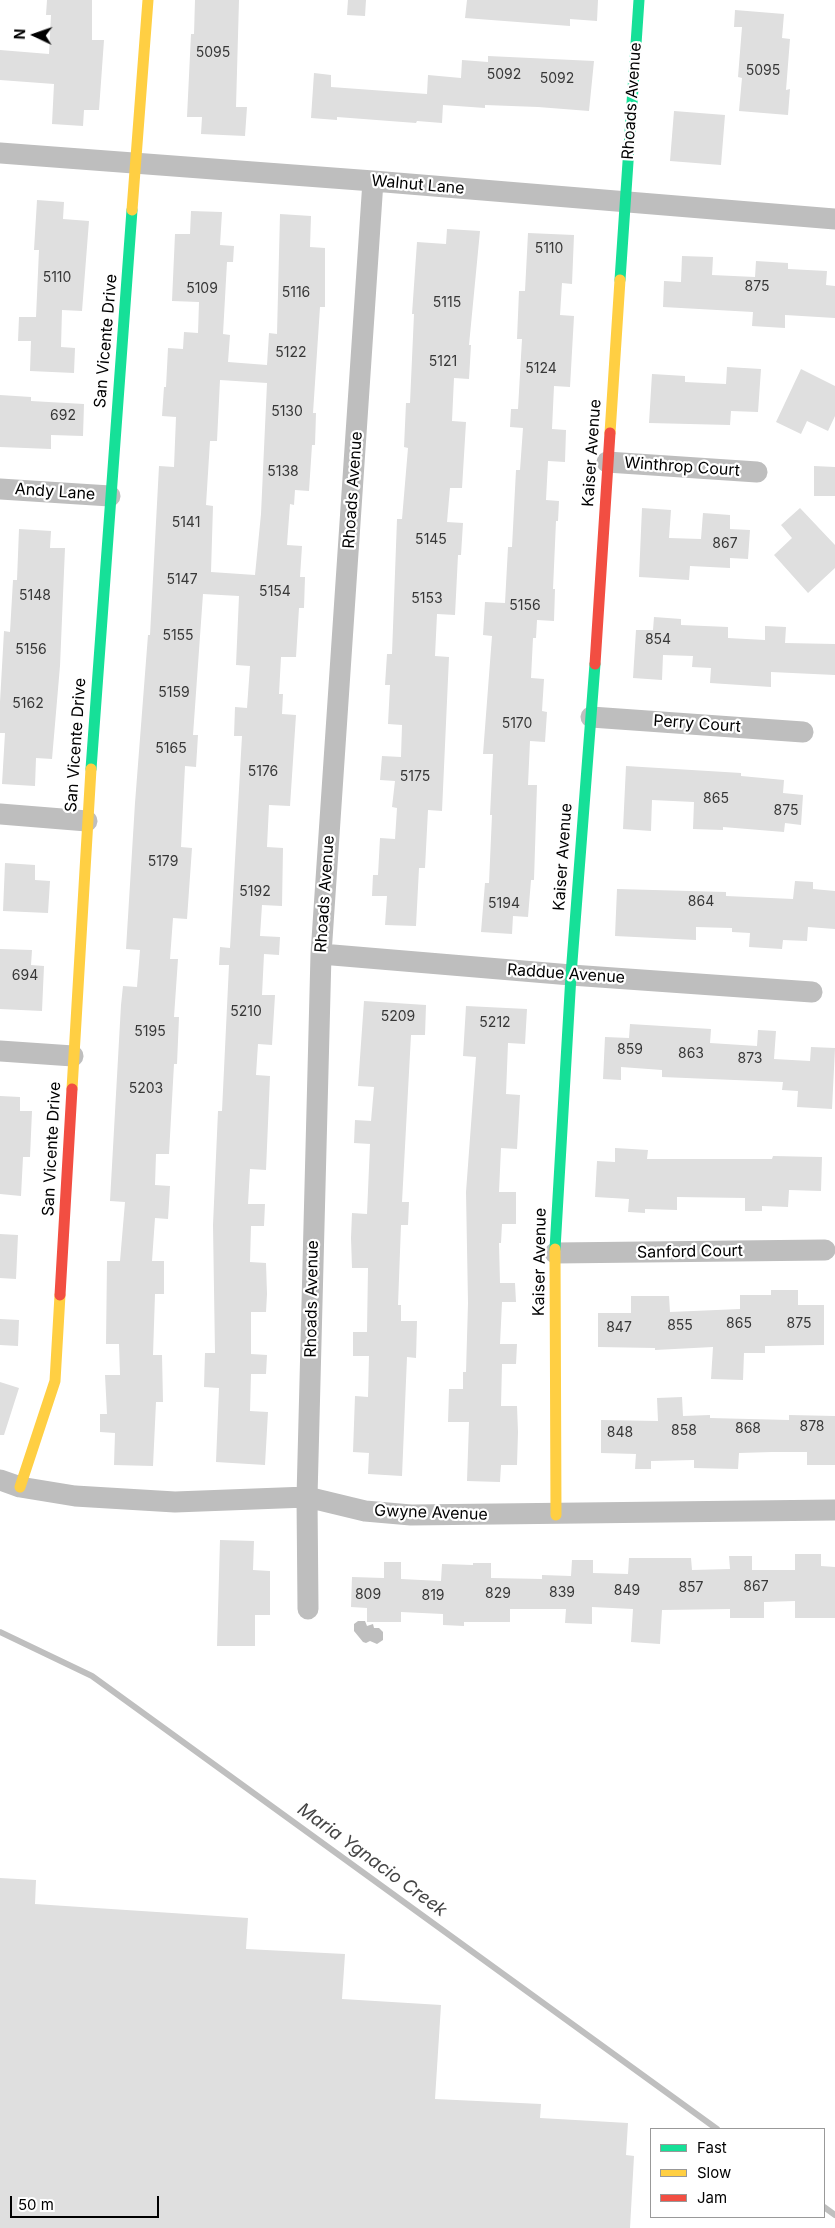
<!DOCTYPE html>
<html>
<head>
<meta charset="utf-8">
<style>
	body { margin:0 }
	#map { position:relative; width:835px; height:2228px; overflow:hidden; background:#fff; font-family:Inter,sans-serif }
	canvas { display:block }
	.legend { position:absolute; left:650px; top:2128px; width:175px; height:90px; box-sizing:border-box; background:#fff; border:1px solid #999; margin:0; padding:6px 9px; list-style:none; font-size:15px; color:#000 }
	.legend li { display:flex; align-items:center; gap:10px; height:25px }
	.legend b { width:25px; border:1px solid #999 }
	.north { position:absolute; left:10px; top:10px; width:50px; height:50px; -webkit-text-stroke:4px #fff; paint-order:stroke; rotate:273deg; font-size:14px; font-weight:700; line-height:20px; text-align:center; color:#000 }
	.north::after { content:''; display:block; margin:auto; width:18px; height:22px; background:#000; clip-path:polygon(50% 0,100% 100%,50% 72%,0 100%) }
	.scale { position:absolute; left:10px; top:2196px; width:149px; height:22px; box-sizing:border-box; border:2px solid #000; border-top:0; padding-left:6px; font-size:15px; line-height:18px; white-space:nowrap; color:#000; -webkit-text-stroke:4px #fff; paint-order:stroke }
</style>
</head>
<body>
<div id="map">
<canvas width="835" height="2228"></canvas>
<ul class="legend">
<li><b style="height:6px;background:#16e098"></b>Fast</li>
<li><b style="height:6px;background:#ffcf43"></b>Slow</li>
<li><b style="height:6px;background:#f24e42"></b>Jam</li>
</ul>
<div class="north">N</div>
<div class="scale">50 m</div>
</div>
<script>
const g = document.querySelector('canvas').getContext('2d');
g.lineJoin = 'round';
function fill(path, color) { g.fillStyle = color; g.fill(path, 'evenodd'); }
const poly = rows => new Path2D(rows.map(r => 'M' + r).join(''));
function trace(path, color, width, dash) { g.strokeStyle = color; g.lineWidth = width; g.lineCap = dash ? 'butt' : 'round'; g.setLineDash(dash || []); g.stroke(path); }
function drawText(font, color, halo, rows, align = 'center') {
  g.font = font + ' Inter,sans-serif'; g.lineWidth = 4.5; g.setLineDash([]); g.textBaseline = 'middle'; g.strokeStyle = halo; g.fillStyle = color; for (const [text, x, y, turn = 0] of rows) {
    g.save(); g.translate(x, y); g.rotate((+turn || 0) * Math.PI / 180); g.textAlign = isNaN(turn) ? turn : align; if (halo) g.strokeText(text, 0, 0); g.fillText(text, 0, 0); g.restore();
  }
}
fill(poly([
	[358,1621,365,1621,367,1626,373,1624,374,1628,379,1628,383,1632,383,1640,377,1644,370,1641,366,1643,363,1642,354,1631,354,1624]
]), '#bfbfbf');
trace(poly([
	[0,1632,92,1676,717,2129],
	[824,2207,835,2215]
]), '#bfbfbf', 6);
fill(poly([
	[47,0,92,0,92,40,104,40,99,110,84,110,83,126,52,124,54,84,0,80,0,50,49,54,51,15,46,15],
	[195,0,239,0,236,107,247,107,245,136,201,134,202,117,187,117,191,34,194,34],
	[348,0,366,0,365,16,347,15],
	[467,0,598,0,597,21,570,19,570,26,465,18],
	[735,10,784,14,782,38,790,39,786,90,790,89,788,115,739,111,742,78,738,77,742,27,734,27],
	[488,56,594,61,589,111,538,107,485,105,485,108,443,105,442,123,417,121,416,123,337,117,337,120,311,118,314,73,331,75,331,87,427,94,428,75,461,78,462,60,488,62],
	[674,111,725,115,721,165,670,161],
	[37,200,64,202,63,219,89,221,82,311,62,310,61,347,75,348,74,373,30,371,31,341,18,341,19,317,36,317,39,250,34,250],
	[191,211,222,212,220,245,234,246,233,262,227,262,223,334,230,335,228,362,267,365,269,333,277,334,280,214,311,216,310,247,325,248,325,307,320,307,313,413,316,413,315,445,312,445,309,491,295,490,294,505,290,504,287,545,302,546,300,577,305,577,304,608,299,608,296,657,281,657,279,694,283,694,282,714,296,715,290,806,269,805,267,847,283,848,282,906,262,905,260,936,280,937,279,955,264,954,262,995,275,995,272,1045,258,1044,256,1075,270,1076,266,1170,250,1169,248,1204,265,1204,264,1226,251,1226,250,1262,266,1263,267,1294,266,1312,251,1312,251,1354,267,1355,266,1374,251,1374,250,1411,268,1412,265,1465,216,1462,219,1388,204,1387,205,1353,215,1353,213,1225,218,1111,222,1111,229,965,219,965,220,947,230,948,242,736,234,736,235,707,247,708,250,666,236,665,239,596,203,594,193,735,198,735,196,767,185,766,181,847,192,848,187,919,173,918,170,959,178,959,174,1017,179,1017,177,1064,174,1064,169,1154,156,1154,155,1185,170,1186,168,1219,155,1218,152,1261,164,1261,164,1294,155,1294,153,1355,162,1355,163,1402,156,1402,153,1466,114,1465,115,1433,100,1432,100,1414,107,1414,105,1375,120,1375,119,1344,106,1344,107,1261,120,1261,125,1202,110,1201,121,1005,123,986,137,987,140,950,126,949,135,803,148,635,150,635,159,466,174,467,176,417,162,416,164,387,166,387,168,348,183,349,184,332,198,333,199,302,172,301,175,234,190,234],
	[220,380,267,383,261,514,255,575,211,572,213,506,206,505,210,441,217,441],
	[447,229,480,231,469,345,471,345,469,379,454,378,452,421,466,422,462,488,450,488,447,522,463,523,461,555,458,555,455,615,437,614,435,656,449,657,442,811,428,810,425,868,419,868,416,926,385,925,387,896,372,896,373,875,378,875,380,838,395,839,397,808,392,807,395,781,380,780,382,756,401,757,402,725,388,724,390,685,385,685,387,654,392,654,397,519,402,519,408,448,404,447,406,403,410,403,414,314,412,314,417,242,446,244],
	[528,233,574,235,572,284,562,283,560,315,574,316,570,387,554,386,552,429,566,430,565,462,548,461,546,500,559,501,558,521,556,521,553,589,555,589,554,621,537,620,536,638,533,638,531,678,544,679,542,711,547,712,545,742,530,741,528,785,537,785,534,880,531,880,528,917,513,916,512,934,481,932,485,883,489,883,492,815,490,815,493,754,483,754,492,636,483,635,485,602,505,603,508,547,512,547,516,470,520,470,523,428,510,427,511,409,518,409,522,339,517,339,519,291,525,291],
	[682,256,713,257,712,275,755,277,756,261,788,263,788,269,827,271,826,285,835,286,835,318,785,315,785,328,752,326,753,312,663,307,664,281,681,282],
	[727,367,761,369,758,412,731,411,730,425,649,423,652,374,685,376,685,382,726,384],
	[801,369,835,386,835,416,828,431,807,421,801,434,776,422],
	[0,395,31,397,31,401,84,404,83,436,51,435,51,449,0,447],
	[814,466,835,467,835,496,814,496],
	[642,508,671,510,669,538,701,539,703,513,730,515,730,529,750,530,748,559,730,558,730,568,690,566,689,580,639,577],
	[800,508,835,545,835,568,808,593,774,555,792,538,781,525],
	[19,529,51,531,50,548,65,548,60,666,52,759,36,758,35,786,2,784,5,733,0,733,0,702,4,631,10,632,13,580,17,580],
	[654,617,681,619,681,625,728,627,728,638,765,640,765,626,786,627,785,643,835,644,835,675,771,672,771,687,710,683,711,668,692,667,693,656,663,655,662,680,633,678,636,630,653,630],
	[626,766,741,773,741,776,784,780,783,793,803,795,801,825,785,823,784,832,723,827,723,830,693,829,694,802,652,800,651,831,623,829],
	[5,863,35,865,35,880,50,881,48,913,3,911],
	[795,881,813,882,813,889,835,891,835,929,808,927,807,941,783,940,782,949,749,947,750,933,732,932,732,928,696,927,696,940,615,936,617,889,726,892,726,896,793,899],
	[0,949,32,950,31,965,44,966,42,1011,0,1009],
	[364,1001,426,1005,425,1035,411,1035,402,1202,409,1202,408,1225,401,1225,398,1305,401,1305,401,1321,417,1321,416,1358,407,1357,402,1476,368,1474,369,1453,353,1452,355,1396,368,1397,369,1356,353,1356,353,1332,367,1332,368,1268,352,1268,351,1238,352,1213,367,1214,370,1144,354,1143,355,1120,371,1121,374,1087,358,1086],
	[466,1006,527,1009,525,1044,508,1043,506,1094,520,1095,517,1149,501,1148,499,1192,516,1192,516,1224,502,1224,501,1243,499,1243,500,1283,515,1283,516,1302,502,1302,500,1344,517,1344,516,1364,502,1364,501,1406,517,1406,518,1432,517,1465,501,1465,500,1482,467,1481,469,1422,448,1422,449,1389,463,1389,463,1372,466,1372,468,1303,466,1192,476,1057,463,1056],
	[630,1024,711,1029,710,1043,757,1046,758,1030,776,1031,774,1059,810,1061,811,1047,835,1048,832,1109,797,1107,798,1091,782,1090,783,1082,662,1077,662,1070,621,1067,621,1080,603,1079,605,1037,629,1038],
	[0,1096,20,1097,20,1111,32,1111,30,1157,23,1157,21,1196,0,1194],
	[615,1148,648,1150,647,1159,772,1159,773,1156,822,1157,821,1191,789,1190,788,1207,762,1206,762,1211,745,1211,745,1198,677,1197,677,1210,645,1209,645,1213,628,1212,629,1199,595,1197,597,1161,615,1162],
	[0,1234,18,1235,16,1279,0,1278],
	[771,1290,798,1290,798,1305,824,1305,824,1345,765,1346,765,1353,744,1353,743,1380,711,1379,713,1347,655,1350,655,1348,598,1347,598,1313,631,1313,631,1296,669,1296,670,1312,740,1309,740,1295,771,1295],
	[0,1319,19,1320,18,1346,0,1345],
	[0,1382,19,1388,4,1435,0,1435],
	[682,1397,683,1416,710,1415,710,1418,789,1420,789,1415,835,1416,835,1465,807,1465,807,1452,772,1452,739,1453,738,1469,694,1468,694,1460,651,1461,651,1469,635,1469,636,1454,601,1453,601,1420,658,1421,657,1398],
	[220,1540,254,1541,253,1570,270,1571,270,1615,255,1615,255,1646,217,1646],
	[795,1554,821,1554,821,1566,835,1567,835,1618,795,1618,795,1601,764,1602,764,1618,730,1618,730,1609,662,1610,660,1644,631,1642,633,1609,592,1607,592,1624,565,1623,566,1609,510,1609,510,1622,464,1622,464,1626,443,1625,443,1614,401,1612,401,1622,367,1622,367,1608,351,1607,352,1577,384,1578,384,1562,401,1562,401,1579,441,1581,442,1564,473,1565,473,1563,491,1563,491,1578,542,1579,542,1575,571,1576,572,1560,593,1560,593,1573,628,1574,629,1558,691,1558,692,1570,730,1569,729,1556,752,1556,752,1570,795,1570],
	[0,1878,36,1880,35,1904,248,1918,246,1949,345,1954,342,1999,441,2005,435,2099,541,2104,540,2118,628,2123,626,2155,634,2156,630,2228,0,2228]
]), '#dfdfdf');
trace(poly([
	[0,153,373,181,835,219],
	[607,462,757,472],
	[0,489,110,496],
	[591,717,803,732],
	[0,814,87,821],
	[321,954,571,975,812,992],
	[0,1051,73,1056],
	[555,1253,825,1250],
	[0,1480,20,1487,75,1496,175,1502,307,1497,365,1511,411,1515,835,1510],
	[308,1609,307,1497,321,954,373,181]
]), '#bebebe', 21);
trace(poly([
	[620,280,639,0],
	[91,769,132,210],
	[555,1249,571,975,595,664]
]), '#16e098', 11);
trace(poly([
	[132,210,148,0],
	[610,433,620,280],
	[72,1089,91,769],
	[555,1249,556,1515],
	[20,1487,55,1381,60,1295]
]), '#ffcf43', 11);
trace(poly([
	[595,664,610,433],
	[60,1295,72,1089]
]), '#f24e42', 11);
drawText('14px', '#383838', null, [
	["5095",213,53],
	["5095",763,71],
	["5092",504,75],
	["5092",557,79],
	["5110",549,249],
	["5110",57,278],
	["875",757,287],
	["5109",202,289],
	["5116",296,293],
	["5115",447,303],
	["5122",291,353],
	["5121",443,362],
	["5124",541,369],
	["5130",287,412],
	["692",63,416],
	["5138",283,472],
	["5141",186,523],
	["5145",431,540],
	["867",725,544],
	["5147",182,580],
	["5154",275,592],
	["5148",35,596],
	["5153",427,599],
	["5156",525,606],
	["5155",178,636],
	["854",658,640],
	["5156",31,650],
	["5159",174,693],
	["5162",28,704],
	["5170",517,724],
	["5165",171,749],
	["5176",263,772],
	["5175",415,777],
	["865",716,799],
	["875",786,811],
	["5179",163,862],
	["5192",255,892],
	["864",701,902],
	["5194",504,904],
	["694",25,976],
	["5210",246,1012],
	["5209",398,1017],
	["5212",495,1023],
	["5195",150,1032],
	["859",630,1050],
	["863",691,1054],
	["873",750,1059],
	["5203",146,1089],
	["865",739,1324],
	["875",799,1324],
	["855",680,1326],
	["847",619,1328],
	["878",812,1427],
	["868",748,1429],
	["858",684,1431],
	["848",620,1433],
	["867",756,1587],
	["857",691,1588],
	["849",627,1591],
	["839",562,1593],
	["829",498,1594],
	["809",368,1595],
	["819",433,1596]
]);
drawText('16px', '#000', '#fff', [
	["Rhoads Avenue",632,101,-86],
	["Walnut Lane",418,185,5],
	["San Vicente Drive",106,341,-85],
	["Kaiser Avenue",592,453,-86],
	["Winthrop Court",682,467,4],
	["Rhoads Avenue",353,490,-86],
	["Andy Lane",55,492,4],
	["Perry Court",697,724,4],
	["San Vicente Drive",76,745,-86],
	["Kaiser Avenue",563,857,-86],
	["Rhoads Avenue",325,894,-86],
	["Raddue Avenue",566,974,4],
	["San Vicente Drive",52,1149,-87],
	["Sanford Court",690,1252,-1],
	["Kaiser Avenue",540,1262,-89],
	["Rhoads Avenue",312,1299,-89],
	["Gwyne Avenue",431,1513,2]
]);
drawText('italic 18px', '#444', '#fff', [
	["Maria Ygnacio Creek",372,1860,36]
]);
</script>
</body>
</html>
